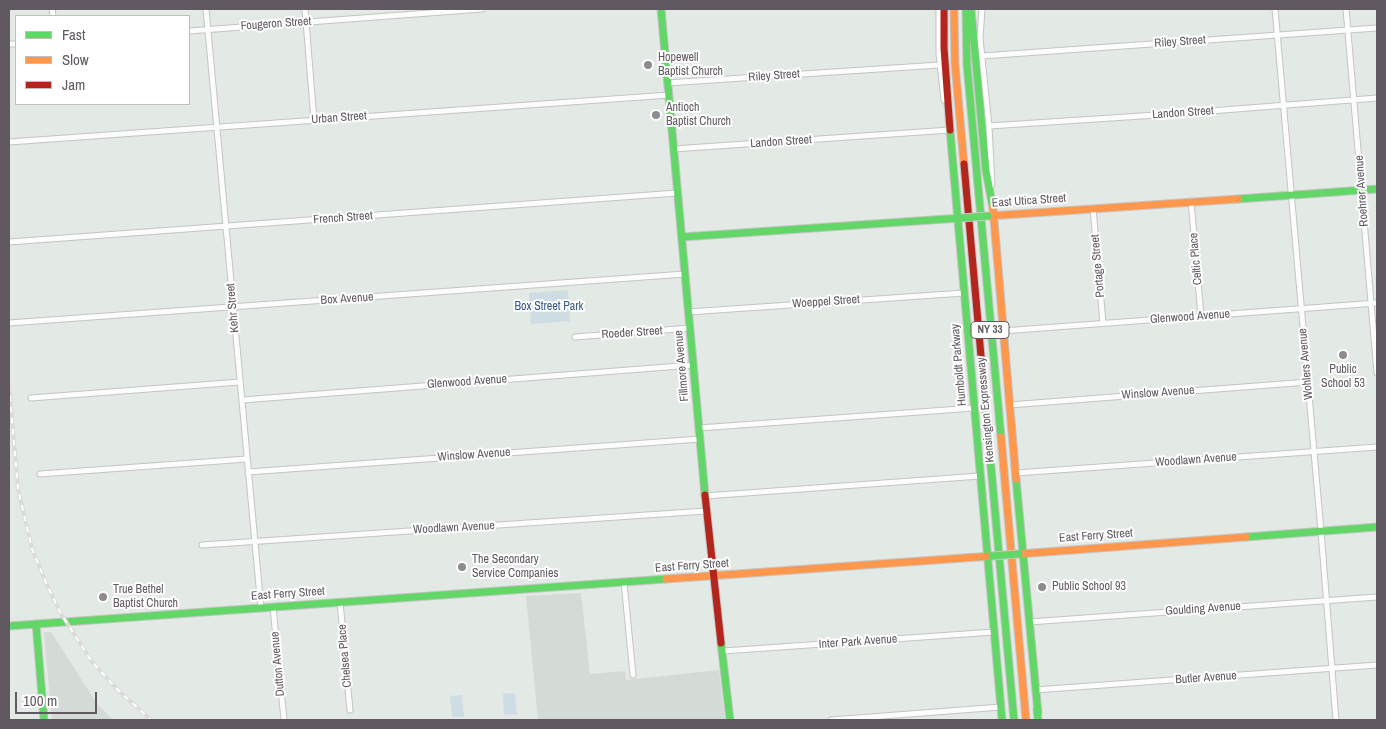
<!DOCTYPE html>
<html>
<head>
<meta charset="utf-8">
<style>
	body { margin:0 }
	#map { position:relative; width:1386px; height:729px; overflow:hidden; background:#e3e9e5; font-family:"Archivo Narrow",sans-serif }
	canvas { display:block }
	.frame { position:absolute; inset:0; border:10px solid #615961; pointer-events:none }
	.legend { position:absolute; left:15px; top:15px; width:175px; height:90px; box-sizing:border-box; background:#fff; border:1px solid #c0bdc0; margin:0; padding:6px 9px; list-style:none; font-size:15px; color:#615961 }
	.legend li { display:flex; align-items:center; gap:10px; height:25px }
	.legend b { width:25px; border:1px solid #c0bdc0 }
	.scale { position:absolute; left:15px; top:692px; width:82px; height:22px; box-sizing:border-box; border:2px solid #615961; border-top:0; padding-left:6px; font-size:15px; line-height:18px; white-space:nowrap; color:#615961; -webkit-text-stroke:4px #fff; paint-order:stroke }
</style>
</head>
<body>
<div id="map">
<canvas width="1386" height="729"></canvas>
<div class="frame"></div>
<ul class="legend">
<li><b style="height:6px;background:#63d668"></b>Fast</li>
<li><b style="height:6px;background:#ff974d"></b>Slow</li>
<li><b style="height:6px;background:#b3261e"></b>Jam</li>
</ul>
<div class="scale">100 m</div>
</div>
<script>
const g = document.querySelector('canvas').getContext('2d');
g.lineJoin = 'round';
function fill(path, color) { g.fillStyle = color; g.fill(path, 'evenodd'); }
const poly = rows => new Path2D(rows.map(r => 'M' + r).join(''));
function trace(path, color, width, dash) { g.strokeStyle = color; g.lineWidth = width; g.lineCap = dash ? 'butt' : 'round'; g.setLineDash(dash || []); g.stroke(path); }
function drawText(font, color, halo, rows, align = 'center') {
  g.font = font + ' "Archivo Narrow",sans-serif'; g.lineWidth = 4; g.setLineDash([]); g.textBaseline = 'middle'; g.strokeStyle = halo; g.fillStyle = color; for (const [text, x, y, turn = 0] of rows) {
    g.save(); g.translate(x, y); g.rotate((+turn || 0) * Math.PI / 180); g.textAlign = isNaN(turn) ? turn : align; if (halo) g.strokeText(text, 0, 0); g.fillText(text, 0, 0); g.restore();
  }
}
fill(poly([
	[581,593,590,674,625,671,626,680,719,670,725,720,538,720,526,596],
	[44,632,51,632,97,704,113,720,52,720]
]), '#d4dad6');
fill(poly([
	[568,290,570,321,531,324,529,293],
	[515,693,517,714,504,715,503,694],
	[462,695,464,717,452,717,450,696]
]), '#cedce4');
const street = poly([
	[52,9,53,16],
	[206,9,261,608],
	[305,9,314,120],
	[939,9,939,54,944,100],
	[982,9,980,38,989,126,992,185],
	[1275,9,1321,531,1336,720],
	[1346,9,1377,373],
	[189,31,482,9],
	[9,44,16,44],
	[982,56,1377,28],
	[667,83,939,65],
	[989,126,1172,114,1377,98],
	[9,142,669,95],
	[673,149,950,130,949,128],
	[1191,201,1201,316],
	[1093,208,1103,323],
	[9,242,677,193],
	[688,312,964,293],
	[9,323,685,274],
	[1002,331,1377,303],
	[575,337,690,328],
	[31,398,240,382],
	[242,400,693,365],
	[1009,405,1308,382],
	[699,428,974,408],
	[248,472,700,439],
	[1016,473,1377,447],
	[40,474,247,459],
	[705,496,980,476],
	[202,545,706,511],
	[624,582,633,675],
	[340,602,350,710],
	[273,607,284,720],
	[1029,622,1377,597],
	[723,651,994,632],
	[1035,690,1377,665],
	[831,720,1001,707]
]);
const fast = poly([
	[661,9,705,495],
	[966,9,967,65,1001,437],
	[971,9,986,171,993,208],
	[950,130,1002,720],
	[1238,199,1377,189],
	[682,237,961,218],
	[984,390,1014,720],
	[1016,479,1038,713],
	[1246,537,1377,527],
	[36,624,44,720],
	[9,626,666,579],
	[721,643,730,720],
	[1037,709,1038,720]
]);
const slow = poly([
	[954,9,955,64,964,164],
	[993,208,1016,479],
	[989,216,1238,199],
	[1001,437,1026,720],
	[1019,554,1246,537],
	[666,579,992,556]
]);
const jam = poly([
	[944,9,944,48,950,130],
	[964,164,984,390],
	[705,495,721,643]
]);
trace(street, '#c4c5c4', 7);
trace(fast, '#c5c6c5', 9);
trace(slow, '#c5c6c5', 9);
trace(jam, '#c5c6c5', 9);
trace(street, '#fbfcfb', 5);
trace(fast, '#63d668', 7);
trace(slow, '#ff974d', 7);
trace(jam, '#b3261e', 7);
const rail = poly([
	[9,385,18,489,32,549,48,587,60,612,92,662,119,691,151,720]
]);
trace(rail, '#dbdbdc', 4);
trace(rail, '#fff', 2, [5.5]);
const fastBridge = poly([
	[961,218,988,216],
	[992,556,1019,554]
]);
trace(fastBridge, '#c5c6c5', 9, []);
trace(fastBridge, '#63d668', 7);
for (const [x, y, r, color] of [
	[648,65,5,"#8e8b8f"],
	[656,115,5,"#8e8b8f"],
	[1343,355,5,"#8e8b8f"],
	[462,567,5,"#8e8b8f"],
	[1042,587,5,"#8e8b8f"],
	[103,597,5,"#8e8b8f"]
]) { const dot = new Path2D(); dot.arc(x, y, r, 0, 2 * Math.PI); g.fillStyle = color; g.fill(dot); trace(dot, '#fff', 2); }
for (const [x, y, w] of [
	[990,330,38]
]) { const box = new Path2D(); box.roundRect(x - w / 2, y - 8.5, w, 17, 4); g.fillStyle = '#fff'; g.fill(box); trace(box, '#615961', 1); }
drawText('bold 11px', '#615961', null, [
	["NY 33",990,330]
]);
drawText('12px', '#615961', '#fff', [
	["Fougeron Street",276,24,-4],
	["Riley Street",1180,42,-4],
	["Riley Street",774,76,-4],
	["Landon Street",1183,113,-4],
	["Urban Street",339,118,-4],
	["Landon Street",781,142,-4],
	["Roehrer Avenue",1362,191,-94],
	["East Utica Street",1029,201,-4],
	["French Street",343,218,-4],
	["Celtic Place",1196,259,-95],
	["Portage Street",1098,266,-95],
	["Box Avenue",347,299,-4],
	["Woeppel Street",826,302,-4],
	["Kehr Street",233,308,-95],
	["Glenwood Avenue",1190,317,-4],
	["Roeder Street",632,333,-4],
	["Wohlers Avenue",1306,364,-95],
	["Humboldt Parkway",959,365,-95],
	["Fillmore Avenue",682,366,-95],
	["Glenwood Avenue",467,382,-4],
	["Winslow Avenue",1158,393,-4],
	["Kensington Expressway",986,410,-95],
	["Winslow Avenue",474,455,-4],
	["Woodlawn Avenue",1196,460,-4],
	["Woodlawn Avenue",454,528,-3],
	["East Ferry Street",1096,536,-4],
	["East Ferry Street",692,566,-4],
	["East Ferry Street",288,594,-4],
	["Goulding Avenue",1203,609,-4],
	["Inter Park Avenue",858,642,-4],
	["Chelsea Place",345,656,-95],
	["Dutton Avenue",278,664,-95],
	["Butler Avenue",1206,678,-4]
]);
drawText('12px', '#615961', '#fff', [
	["Hopewell",658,58],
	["Baptist Church",658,72],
	["Antioch",666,108],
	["Baptist Church",666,122],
	["Public",1343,370,"center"],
	["School 53",1343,384,"center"],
	["The Secondary",472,560],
	["Service Companies",472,574],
	["Public School 93",1052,587],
	["True Bethel",113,590],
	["Baptist Church",113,604]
], 'left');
drawText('12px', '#355a85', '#fff', [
	["Box Street Park",549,307]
]);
</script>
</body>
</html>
